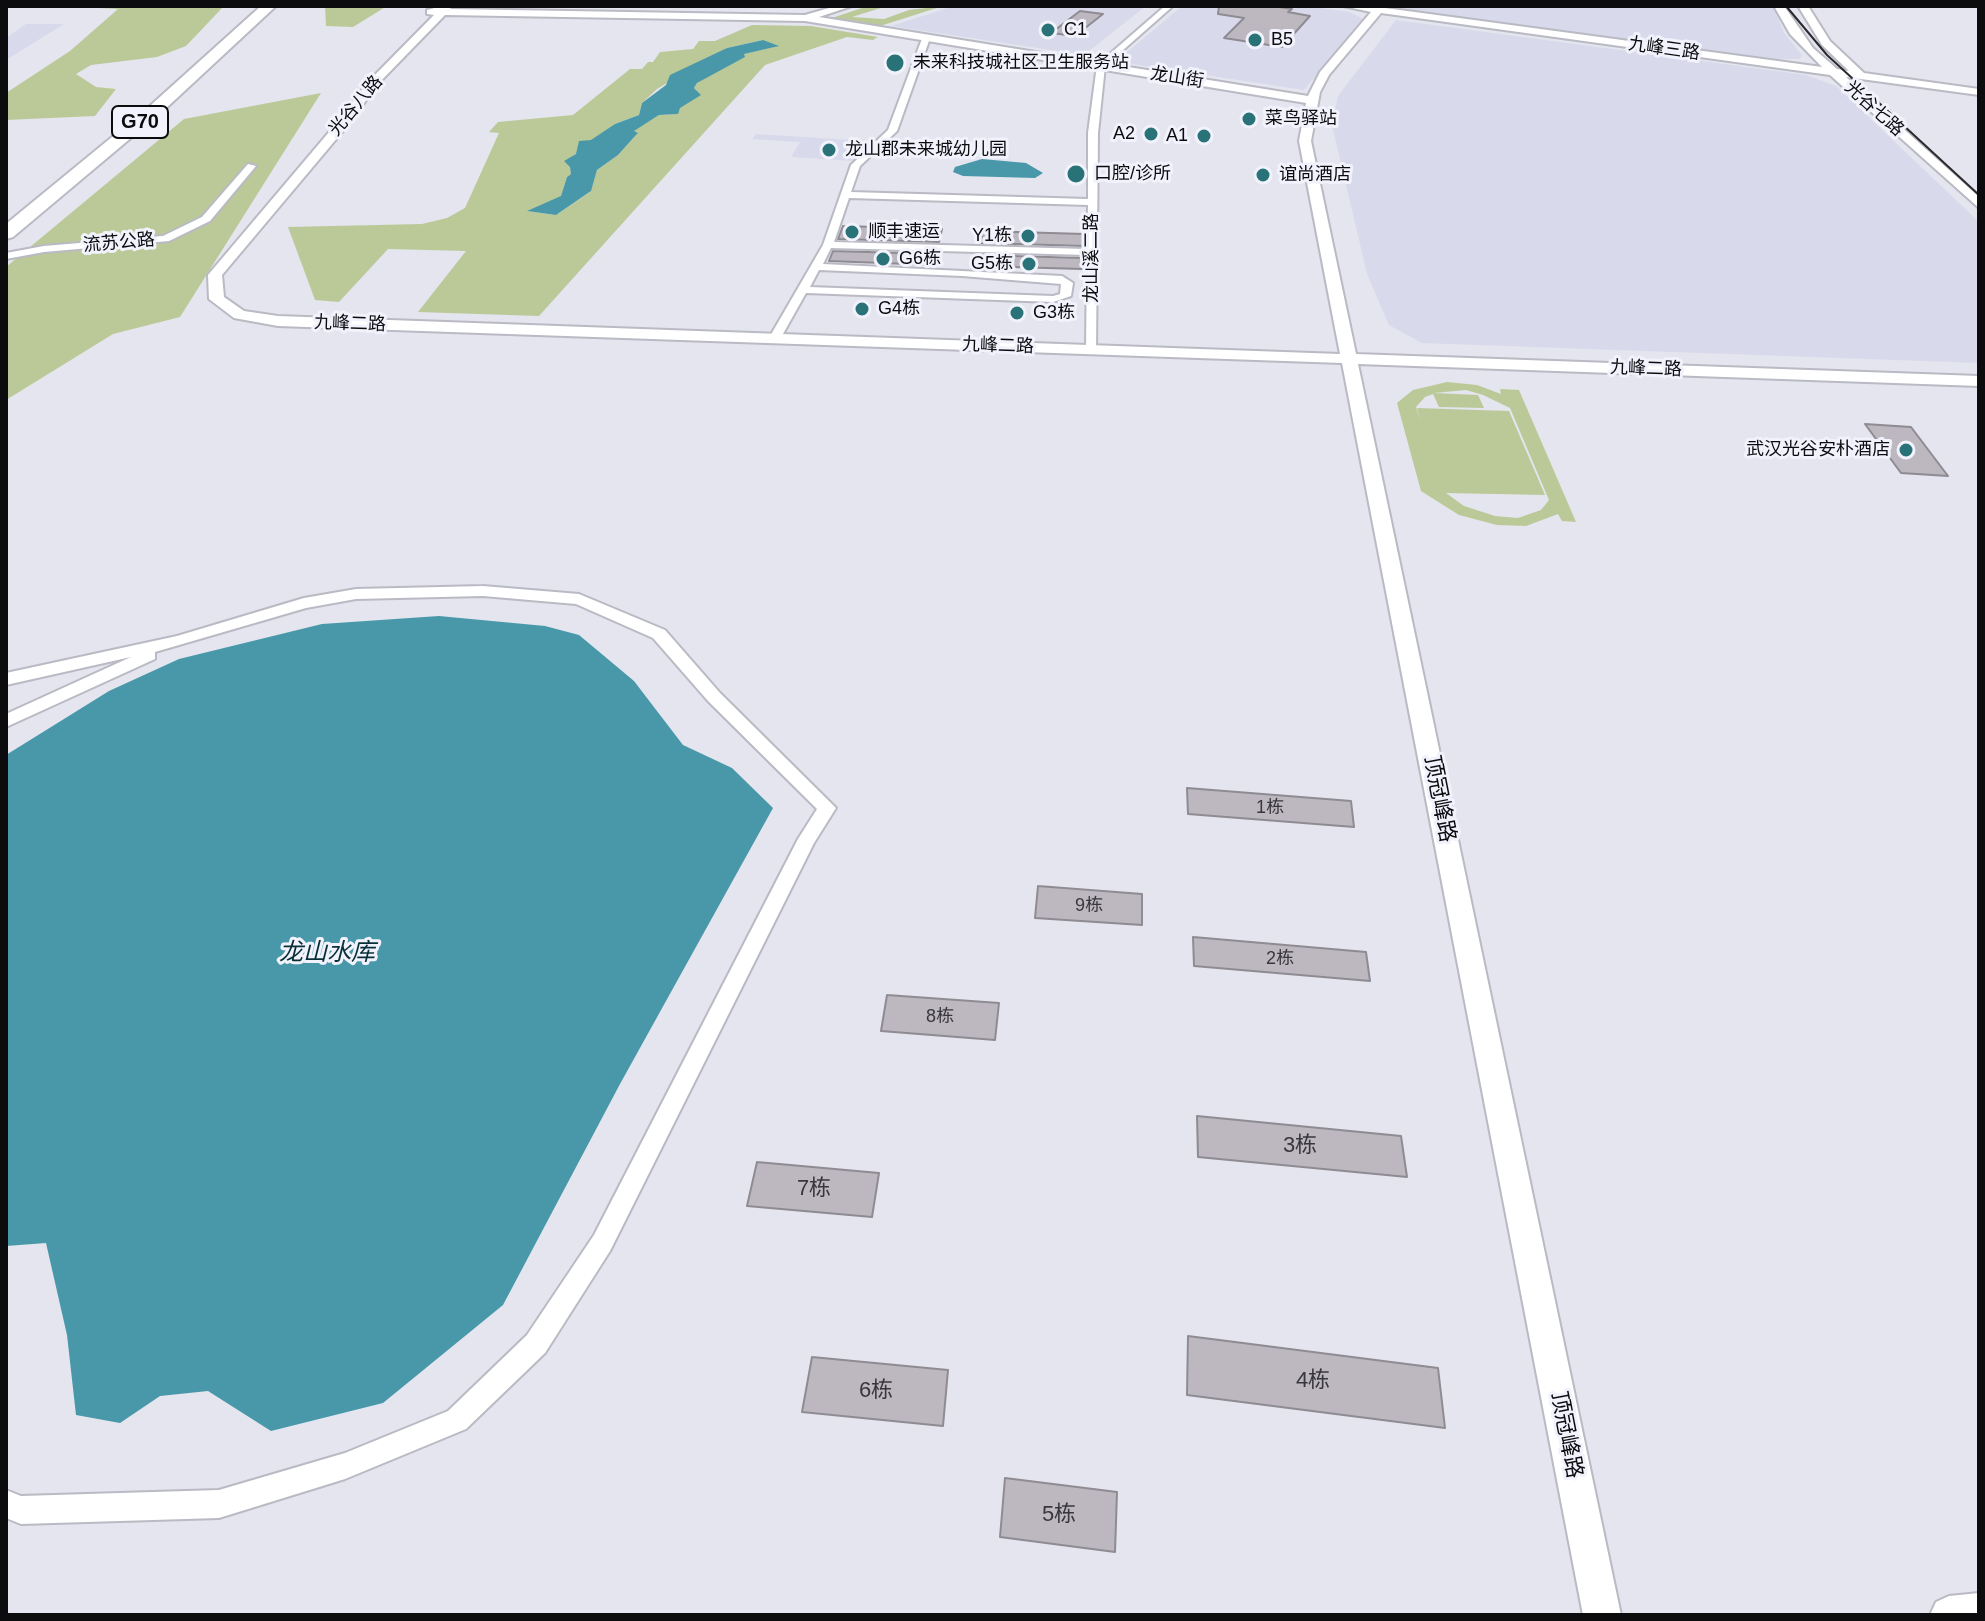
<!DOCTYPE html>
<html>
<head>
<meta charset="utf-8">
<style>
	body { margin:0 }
	#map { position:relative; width:1985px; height:1621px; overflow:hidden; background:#e4e5ee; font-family:Helvetica,sans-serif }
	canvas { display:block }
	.frame { position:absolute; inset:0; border:8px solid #0c0c0f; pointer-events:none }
</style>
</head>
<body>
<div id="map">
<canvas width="1985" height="1621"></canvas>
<div class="frame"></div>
</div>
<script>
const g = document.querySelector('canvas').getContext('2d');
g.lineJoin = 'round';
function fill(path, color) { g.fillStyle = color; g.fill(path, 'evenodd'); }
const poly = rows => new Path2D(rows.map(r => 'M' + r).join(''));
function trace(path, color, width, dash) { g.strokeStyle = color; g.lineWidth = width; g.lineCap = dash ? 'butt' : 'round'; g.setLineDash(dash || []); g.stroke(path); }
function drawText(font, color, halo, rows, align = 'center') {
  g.font = font + ' Helvetica,"Noto Sans SC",sans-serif'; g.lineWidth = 6; g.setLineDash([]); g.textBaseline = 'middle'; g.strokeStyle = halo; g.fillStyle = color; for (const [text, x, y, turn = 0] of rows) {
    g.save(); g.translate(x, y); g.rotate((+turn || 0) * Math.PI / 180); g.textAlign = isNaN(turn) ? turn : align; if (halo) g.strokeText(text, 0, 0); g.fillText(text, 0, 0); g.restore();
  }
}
fill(poly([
	[954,6,1146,6,1084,55,891,26],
	[1182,6,1305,6,1350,12,1363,19,1304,90,1132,64,1120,58],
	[1397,6,1773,6,1784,33,1802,55,1800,59,1763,59,1395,9],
	[1396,20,1806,75,1836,86,1979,222,1979,363,1422,343,1389,325,1367,274,1332,125,1338,96],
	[26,24,64,24,6,60,6,38],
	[756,134,867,141,855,161,791,157,800,142,752,139]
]), '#d8daeb');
fill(poly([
	[224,6,186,46,157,57,91,65,76,74,96,87,116,89,95,116,6,120,6,93,70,51,118,9,79,7],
	[325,6,387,6,353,27,326,26],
	[868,6,887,6,852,17,884,19,909,10,943,6,880,26,832,18],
	[752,25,811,26,878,37,873,40,847,37,765,65,539,316,418,312,466,251,388,249,339,302,315,300,288,227,422,224,447,218,465,208,499,133,489,132,498,122,573,115,630,69,642,69,648,62,653,62,660,52,693,49,699,41,715,41],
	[763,40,774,47,743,54,697,83,694,88,700,95,679,108,677,114,659,115,633,131,637,133,636,135,618,155,597,170,590,192,556,215,528,211,561,197,567,177,571,174,570,159,615,124,639,115,642,103,657,89,727,48],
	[321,93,180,317,113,334,6,400,6,267,184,119],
	[1447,382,1477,385,1501,394,1500,389,1519,390,1576,522,1562,521,1558,514,1526,526,1497,525,1459,515,1421,491,1397,403,1413,390],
	[1466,390,1483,395,1510,408,1549,500,1541,510,1518,518,1495,516,1464,506,1446,493,1545,495,1509,411,1417,408,1420,420,1416,407,1425,397,1433,394,1439,407,1484,408,1478,395,1434,393]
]), '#bbc998');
fill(poly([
	[763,40,779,46,744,54,745,57,697,83,694,88,701,95,680,108,678,114,659,115,634,131,638,133,636,135,618,155,597,170,591,191,556,215,527,211,561,196,567,177,571,174,570,167,564,161,576,154,579,141,591,140,615,124,639,115,642,103,666,85,670,75,727,48],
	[982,159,1026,163,1043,173,1035,178,963,176,953,172,955,167],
	[439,616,545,626,579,635,634,681,683,745,732,768,773,808,620,1084,503,1305,383,1403,271,1431,208,1391,160,1396,120,1423,76,1415,67,1335,46,1243,6,1246,6,755,109,691,179,659,322,624]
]), '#4898aa');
const building = poly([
	[1219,6,1273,6,1292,9,1288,12,1310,16,1282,47,1224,38,1244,18,1218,14,1219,6],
	[1080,11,1103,14,1075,36,1051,33,1080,11],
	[843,226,942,229,939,242,838,239,843,226],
	[983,231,1084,234,1084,246,981,243,983,231],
	[833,251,936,254,934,265,829,261,833,251],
	[978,255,1083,258,1082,269,976,266,978,255],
	[1865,424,1911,427,1948,476,1901,473,1865,424],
	[1187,788,1351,801,1354,827,1188,814,1187,788],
	[1038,886,1142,894,1142,925,1035,918,1038,886],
	[1193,937,1366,952,1370,981,1194,966,1193,937],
	[887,995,999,1003,995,1040,881,1031,887,995],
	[1197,1116,1401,1136,1407,1177,1198,1157,1197,1116],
	[757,1162,879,1173,872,1217,747,1206,757,1162],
	[1188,1336,1438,1368,1445,1428,1187,1395,1188,1336],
	[812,1357,948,1370,943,1426,802,1412,812,1357],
	[1005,1478,1117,1492,1115,1552,1000,1537,1005,1478]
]);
fill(building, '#bdb8c0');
trace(building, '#8f8b92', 2);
const street = poly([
	[1165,6,1173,6,1105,66,1098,133,1096,352,1086,349,1087,255,831,248,823,264,1062,276,1073,283,1071,296,1053,302,806,293,779,341,771,341,769,338,823,245,851,165,888,130,923,36,930,38,897,131,860,166,851,192,1088,199,1088,133,1097,65,1165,6],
	[849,198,1088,205,1087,249,834,242,849,198],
	[819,270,962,276,1061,284,1060,294,1053,296,810,287,819,270],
	[248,164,256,166,210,221,169,241,44,252,6,259,6,253,44,246,163,236,202,217,248,164],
	[483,586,579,594,665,630,720,693,836,808,814,843,610,1251,545,1353,466,1429,345,1479,219,1518,21,1524,6,1518,6,1490,21,1496,219,1490,345,1453,448,1411,527,1335,594,1235,798,839,817,809,708,701,653,638,576,604,483,596,356,599,306,608,155,652,155,659,6,727,6,714,131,657,6,685,6,673,177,636,304,598,356,589,483,586]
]);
const secondary = poly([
	[442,6,453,6,450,9,805,15,836,6,852,6,819,17,1308,96,1320,72,1371,12,1343,6,1387,6,1385,8,1822,67,1790,34,1774,6,1784,6,1813,48,1837,69,1849,71,1822,45,1798,6,1808,6,1830,41,1864,73,1979,89,1979,95,1846,77,1979,197,1979,208,1830,75,1381,13,1329,75,1320,92,1311,141,1356,354,1979,376,1979,386,1358,364,1621,1615,1583,1615,1342,363,278,326,234,318,209,299,208,275,346,112,367,83,434,15,427,14,427,10,442,6],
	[445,15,805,21,1306,103,1299,141,1340,354,278,316,244,311,224,297,222,275,354,118,375,87,445,15],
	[1979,1593,1979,1615,1930,1615,1936,1602,1949,1596,1979,1593]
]);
const highway = poly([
	[261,6,276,6,163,111,13,237,6,239,6,224,151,105,261,6]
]);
trace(street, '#b9bac3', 4);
trace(secondary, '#b9bac3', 4);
trace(highway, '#b9bac3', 4);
fill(street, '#fff');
fill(secondary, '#fff');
fill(highway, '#fff');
trace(poly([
	[1786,6,1827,55,1979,195]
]), '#2a2a2e', 2);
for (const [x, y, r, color] of [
	[1048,30,8,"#297378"],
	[1255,40,8,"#297378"],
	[895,63,10,"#297378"],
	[1249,119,8,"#297378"],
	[1151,134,8,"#297378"],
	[1204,136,8,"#297378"],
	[829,150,8,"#297378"],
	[1076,174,10,"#297378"],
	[1263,175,8,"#297378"],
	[852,232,8,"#297378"],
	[1028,236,8,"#297378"],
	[883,259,8,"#297378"],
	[1029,264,8,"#297378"],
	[862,309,8,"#297378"],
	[1017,313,8,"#297378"],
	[1906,450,8,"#297378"]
]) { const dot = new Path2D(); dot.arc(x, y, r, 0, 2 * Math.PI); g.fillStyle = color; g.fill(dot); trace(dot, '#f1f2fc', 3); }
drawText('18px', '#0c0c0f', '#f1f2fc', [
	["C1",1064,30],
	["B5",1271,40],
	["未来科技城社区卫生服务站",913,63],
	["菜鸟驿站",1265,119],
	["A2",1135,134,"right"],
	["A1",1188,136,"right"],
	["龙山郡未来城幼儿园",845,150],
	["口腔/诊所",1094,174],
	["谊尚酒店",1279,175],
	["顺丰速运",868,232],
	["Y1栋",1012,236,"right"],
	["G6栋",899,259],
	["G5栋",1013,264,"right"],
	["G4栋",878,309],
	["G3栋",1033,313],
	["武汉光谷安朴酒店",1890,450,"right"]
], 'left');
drawText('18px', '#0c0c0f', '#f1f2fc', [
	["九峰三路",1664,49,8],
	["龙山街",1177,78,9],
	["光谷八路",356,106,-50],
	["光谷七路",1874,109,42],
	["流苏公路",119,243,-5],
	["龙山溪二路",1092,258,-90],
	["九峰二路",350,324,2],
	["九峰二路",998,346,2],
	["九峰二路",1646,369,2]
]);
drawText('18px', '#38373b', null, [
	["1栋",1270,808],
	["9栋",1089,906],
	["2栋",1280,959],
	["8栋",940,1017]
]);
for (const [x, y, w] of [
	[140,122,56]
]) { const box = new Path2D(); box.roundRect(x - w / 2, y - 16, w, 32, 6); g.fillStyle = '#f1f2fc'; g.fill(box); trace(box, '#0c0c0f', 2); }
drawText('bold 20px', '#0c0c0f', null, [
	["G70",140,122]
]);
drawText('22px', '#0c0c0f', '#f1f2fc', [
	["顶冠峰路",1439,799,79],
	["顶冠峰路",1566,1435,79]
]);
drawText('22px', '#38373b', null, [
	["3栋",1300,1146],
	["7栋",814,1189],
	["4栋",1313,1381],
	["6栋",876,1391],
	["5栋",1059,1515]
]);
drawText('italic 24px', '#072f37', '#f1f2fc', [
	["龙山水库",327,953]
]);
</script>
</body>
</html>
